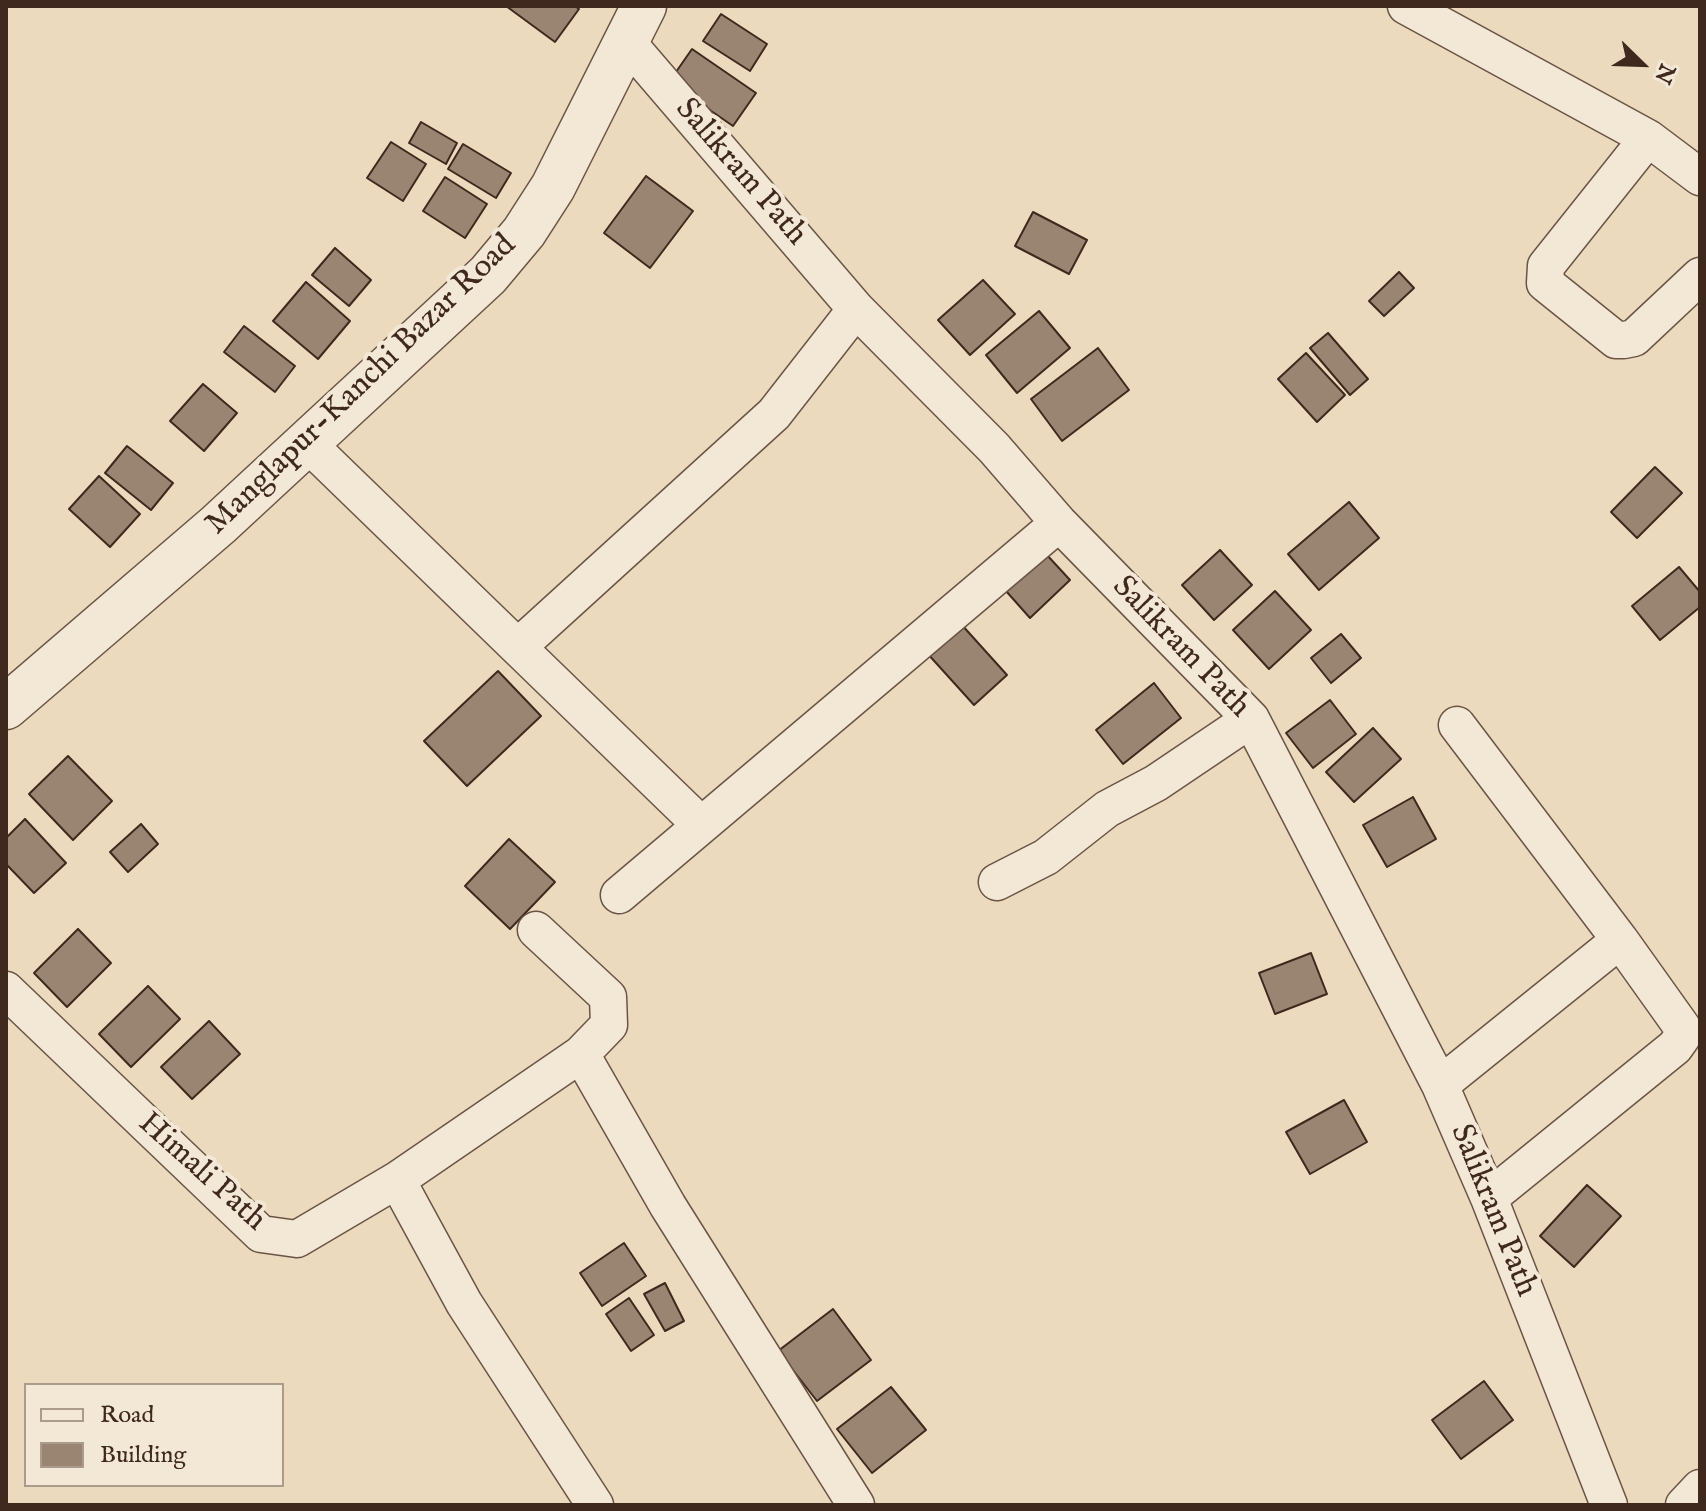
<!DOCTYPE html>
<html>
<head>
<meta charset="utf-8">
<style>
	body { margin:0 }
	#map { position:relative; width:1706px; height:1511px; overflow:hidden; background:#ecdabe; font-family:"IM FELL English",serif }
	canvas { display:block }
	.frame { position:absolute; inset:0; border:8px solid #3f281e; pointer-events:none }
	.legend { position:absolute; left:24px; top:1383px; width:260px; height:104px; box-sizing:border-box; background:#f3e7d5; border:2px solid #ab9b8c; margin:0; padding:10px 14px; list-style:none; font-size:24px; color:#3f281e }
	.legend li { display:flex; align-items:center; gap:16px; height:40px }
	.legend b { width:40px; border:2px solid #ab9b8c }
	.north { position:absolute; left:1602px; top:24px; width:80px; height:80px; -webkit-text-stroke:6px #f3e7d5; paint-order:stroke; rotate:113deg; font-size:22px; font-weight:700; line-height:32px; text-align:center; color:#3f281e }
	.north::after { content:''; display:block; margin:auto; width:28px; height:36px; background:#3f281e; clip-path:polygon(50% 0,100% 100%,50% 72%,0 100%) }
</style>
</head>
<body>
<div id="map">
<canvas width="1706" height="1511"></canvas>
<div class="frame"></div>
<ul class="legend">
<li><b style="height:10px;background:#f3e7d5"></b>Road</li>
<li><b style="height:22px;background:#998571"></b>Building</li>
</ul>
<div class="north">N</div>
</div>
<script>
const g = document.querySelector('canvas').getContext('2d');
g.lineJoin = 'round';
function fill(path, color) { g.fillStyle = color; g.fill(path, 'evenodd'); }
const poly = rows => new Path2D(rows.map(r => 'M' + r).join(''));
function trace(path, color, width, dash) { g.strokeStyle = color; g.lineWidth = width; g.lineCap = dash ? 'butt' : 'round'; g.setLineDash(dash || []); g.stroke(path); }
function drawText(font, color, halo, rows, align = 'center') {
  g.font = font + ' "IM FELL English",serif'; g.lineWidth = 8; g.setLineDash([]); g.textBaseline = 'middle'; g.strokeStyle = halo; g.fillStyle = color; for (const [text, x, y, turn = 0] of rows) {
    g.save(); g.translate(x, y); g.rotate((+turn || 0) * Math.PI / 180); g.textAlign = isNaN(turn) ? turn : align; if (halo) g.strokeText(text, 0, 0); g.fillText(text, 0, 0); g.restore();
  }
}
const building = poly([
	[506,6,575,6,579,9,555,42,506,6],
	[721,14,767,44,750,71,703,41,721,14],
	[692,49,756,93,733,126,669,82,692,49],
	[421,122,457,143,446,164,409,143,421,122],
	[391,142,426,164,403,201,367,178,391,142],
	[463,144,511,173,496,198,448,169,463,144],
	[646,176,693,211,650,268,604,233,646,176],
	[445,177,487,204,465,238,423,211,445,177],
	[1033,212,1087,240,1069,274,1015,246,1033,212],
	[335,248,371,280,349,306,312,275,335,248],
	[1399,272,1414,288,1384,316,1369,301,1399,272],
	[983,280,1015,314,970,355,938,320,983,280],
	[306,282,350,321,318,359,273,321,306,282],
	[1039,311,1070,348,1017,393,986,355,1039,311],
	[244,326,295,366,275,392,224,352,244,326],
	[1328,333,1368,379,1350,395,1310,348,1328,333],
	[1098,348,1129,390,1062,441,1031,399,1098,348],
	[1306,353,1345,395,1317,422,1278,379,1306,353],
	[203,384,237,413,204,451,170,421,203,384],
	[127,446,173,483,151,510,105,473,127,446],
	[1655,467,1682,493,1637,538,1611,512,1655,467],
	[99,476,140,514,110,547,69,509,99,476],
	[1349,502,1379,538,1319,590,1288,554,1349,502],
	[1220,550,1252,585,1214,620,1182,585,1220,550],
	[1046,554,1070,580,1030,618,1006,591,1046,554],
	[1679,567,1700,592,1700,607,1660,640,1632,606,1679,567],
	[1275,591,1311,630,1269,669,1233,630,1275,591],
	[961,624,1007,675,974,705,927,653,961,624],
	[1341,634,1361,658,1331,683,1311,658,1341,634],
	[498,671,541,716,467,786,424,741,498,671],
	[1154,683,1181,718,1123,764,1096,730,1154,683],
	[1330,700,1356,734,1313,768,1286,733,1330,700],
	[1373,728,1401,759,1354,802,1326,772,1373,728],
	[68,756,112,801,73,840,29,794,68,756],
	[1413,797,1436,839,1387,867,1363,825,1413,797],
	[25,819,66,863,34,893,6,864,6,838,25,819],
	[141,824,158,844,128,872,110,852,141,824],
	[509,839,555,882,510,929,465,886,509,839],
	[78,929,111,963,67,1007,34,973,78,929],
	[1311,953,1327,994,1275,1014,1259,973,1311,953],
	[148,986,180,1019,131,1067,99,1034,148,986],
	[209,1021,240,1054,192,1099,161,1067,209,1021],
	[1344,1100,1367,1142,1310,1174,1286,1132,1344,1100],
	[1587,1185,1621,1216,1574,1267,1540,1236,1587,1185],
	[624,1243,646,1276,602,1306,580,1273,624,1243],
	[665,1283,684,1321,665,1331,644,1294,665,1283],
	[629,1298,654,1335,631,1351,606,1314,629,1298],
	[833,1309,871,1360,817,1401,778,1351,833,1309],
	[1484,1381,1513,1420,1461,1459,1432,1420,1484,1381],
	[891,1387,926,1430,872,1473,837,1429,891,1387]
]);
fill(building, '#998571');
trace(building, '#3f281e', 2);
const minor = poly([
	[1406,6,1648,138,1700,177],
	[627,42,856,309,994,448,1059,523,1251,719,1440,1085,1489,1198,1609,1505],
	[1648,138,1546,266,1545,283,1616,340,1624,340,1634,338,1700,276],
	[306,442,701,825],
	[519,646,774,414,856,309],
	[1457,725,1620,940],
	[997,882,1046,857,1107,809,1156,783,1251,719],
	[619,895,1059,523],
	[6,990,261,1234,297,1239,397,1180,581,1054,609,1025,608,997,536,930],
	[581,1054,668,1206,856,1505],
	[1440,1085,1620,940,1682,1027,1682,1037,1675,1047,1489,1198],
	[397,1180,464,1303,595,1505],
	[1684,1505,1700,1488]
]);
const tertiary = poly([
	[6,707,218,525,488,275,524,232,553,187,644,6]
]);
trace(minor, '#6a5446', 39);
trace(tertiary, '#6a5446', 47);
trace(minor, '#f3e7d5', 36);
trace(tertiary, '#f3e7d5', 44);
drawText('32px', '#3f281e', '#f3e7d5', [
	["Salikram Path",740,173,49],
	["Manglapur-Kanchi Bazar Road",362,386,-44],
	["Salikram Path",1180,648,46],
	["Himali Path",201,1173,42],
	["Salikram Path",1492,1211,68]
]);
</script>
</body>
</html>
